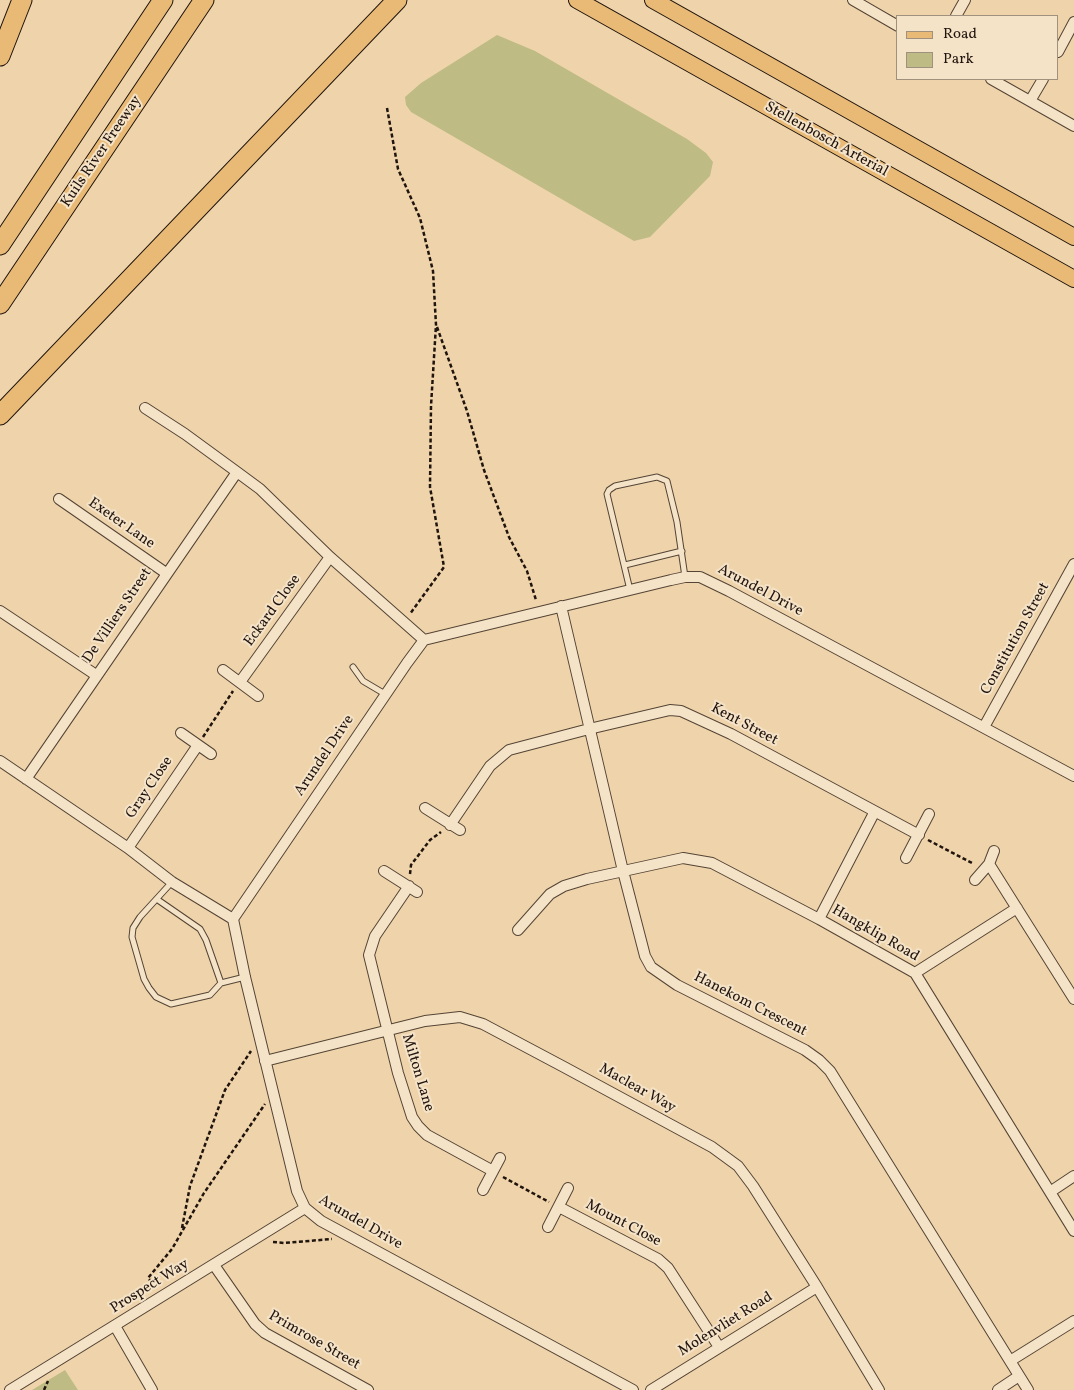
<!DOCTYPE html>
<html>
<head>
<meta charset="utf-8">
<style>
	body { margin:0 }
	#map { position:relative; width:1074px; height:1390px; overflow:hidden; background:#efd4ab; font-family:Vollkorn,serif }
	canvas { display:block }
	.legend { position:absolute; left:896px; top:15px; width:162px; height:65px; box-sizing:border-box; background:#f5e3c8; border:1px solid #a0907e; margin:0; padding:6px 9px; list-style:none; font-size:15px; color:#20140e }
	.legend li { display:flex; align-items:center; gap:10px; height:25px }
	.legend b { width:25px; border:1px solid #a0907e }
</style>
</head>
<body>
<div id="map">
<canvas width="1074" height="1390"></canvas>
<ul class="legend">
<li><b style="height:6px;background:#e8ba76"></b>Road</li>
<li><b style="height:14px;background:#bfbb84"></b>Park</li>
</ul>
</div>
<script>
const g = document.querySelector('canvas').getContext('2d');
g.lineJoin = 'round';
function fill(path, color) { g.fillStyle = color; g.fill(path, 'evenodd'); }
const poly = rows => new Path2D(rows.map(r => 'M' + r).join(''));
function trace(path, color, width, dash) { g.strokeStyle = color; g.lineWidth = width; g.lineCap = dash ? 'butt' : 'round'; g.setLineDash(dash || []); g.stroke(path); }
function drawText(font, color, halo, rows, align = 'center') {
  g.font = font + ' Vollkorn,serif'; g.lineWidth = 4; g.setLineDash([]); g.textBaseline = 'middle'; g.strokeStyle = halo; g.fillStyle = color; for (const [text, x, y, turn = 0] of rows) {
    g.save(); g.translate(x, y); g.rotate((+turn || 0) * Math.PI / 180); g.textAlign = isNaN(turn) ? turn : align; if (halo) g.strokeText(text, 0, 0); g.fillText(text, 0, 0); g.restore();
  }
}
fill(poly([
	[497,35,535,51,687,139,706,153,713,162,710,176,650,237,634,241,411,112,406,105,405,97,421,83],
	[65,1370,78,1390,32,1390]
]), '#bfbb84');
const lane = poly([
	[625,565,682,551],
	[630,590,607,494,609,490,615,486,657,477,667,481,677,522,685,577],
	[353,667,363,681,385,694],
	[172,882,140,917,133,928,132,937,144,979,149,988,156,997,171,1004,210,995,221,983,245,977],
	[158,900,200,929,206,940,221,983]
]);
const street = poly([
	[853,0,898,26],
	[956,16,965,0],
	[1058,52,1074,22],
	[991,79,1074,126],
	[1030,101,1043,79],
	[145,408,185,434,237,472],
	[59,499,166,573],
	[561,606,623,871,645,956,651,967,677,985,805,1050,819,1060,830,1071,1028,1390],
	[0,611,96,675],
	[223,670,258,696],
	[240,682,330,557],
	[984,727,1074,564],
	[181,733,211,754],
	[0,761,128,848,172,882,233,919],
	[26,779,237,472,260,489,330,557,424,640],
	[425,808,460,830],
	[450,825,490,766,509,750,589,729,670,710,681,711,731,734,919,835],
	[128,848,198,745],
	[906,858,929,814],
	[989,864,1074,999],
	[384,871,417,892],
	[975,880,989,864,994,851],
	[409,886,375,936,369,955,398,1073,412,1117,418,1126,427,1135,493,1171],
	[819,919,874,813],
	[518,930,550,894,564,886,587,879,683,858,712,863,819,919,915,973,1074,1231],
	[915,973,1017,908],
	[265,1061,425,1021,460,1017,483,1024,564,1067,712,1147,738,1166,753,1186,817,1287,879,1390],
	[483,1190,500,1158],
	[1050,1192,1074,1176],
	[559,1207,658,1259,668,1268,719,1347],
	[548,1227,568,1188],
	[214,1265,255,1324,265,1333,368,1390],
	[115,1326,152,1390],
	[1010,1361,1074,1321],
	[10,1390,305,1208],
	[633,1390,321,1221,305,1208,297,1191,245,977,233,919,407,663,424,640,671,580,685,577,700,577,729,591,1074,776],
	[651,1390,817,1287],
	[998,1390,1019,1376]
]);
const primary = poly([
	[577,0,1074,279],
	[653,0,1074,237]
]);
const highway = poly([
	[0,56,22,0],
	[0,245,163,0],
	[0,304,204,0],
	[0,415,397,0]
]);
trace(lane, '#544435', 7);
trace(street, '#544435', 12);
trace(primary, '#20140e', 18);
trace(highway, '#20140e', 21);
trace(poly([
	[387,108,398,169,420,218,433,271,436,325,431,406,430,487,444,567,410,614],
	[437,327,467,411,484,470,509,537,527,571,536,600],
	[203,737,233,691],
	[928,840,974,864],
	[410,874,411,865,430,840,441,832],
	[503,1177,549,1202],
	[182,1228,190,1186,225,1090,251,1051],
	[273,1242,284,1243,332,1239],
	[156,1287,148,1278,172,1249,204,1193,265,1104],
	[44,1390,48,1381]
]), '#20140e', 2.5, [4, 2.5]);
trace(lane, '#f5e3c8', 5);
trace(street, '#f5e3c8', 10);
trace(primary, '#e8ba76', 16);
trace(highway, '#e8ba76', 19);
drawText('15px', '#20140e', '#f5e3c8', [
	["Stellenbosch Arterial",826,140,29],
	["Kuils River Freeway",102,152,-56],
	["Exeter Lane",121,524,35],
	["Arundel Drive",760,591,28],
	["Eckard Close",273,611,-54],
	["De Villiers Street",118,616,-56],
	["Constitution Street",1016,639,-61],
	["Kent Street",744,725,28],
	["Arundel Drive",325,756,-56],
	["Gray Close",150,788,-56],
	["Hangklip Road",875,934,30],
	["Hanekom Crescent",750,1005,27],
	["Milton Lane",417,1073,73],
	["Maclear Way",637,1089,29],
	["Arundel Drive",360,1223,30],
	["Mount Close",623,1224,28],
	["Prospect Way",150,1287,-32],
	["Molenvliet Road",726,1325,-32],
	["Primrose Street",314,1341,30]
]);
</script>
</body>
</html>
